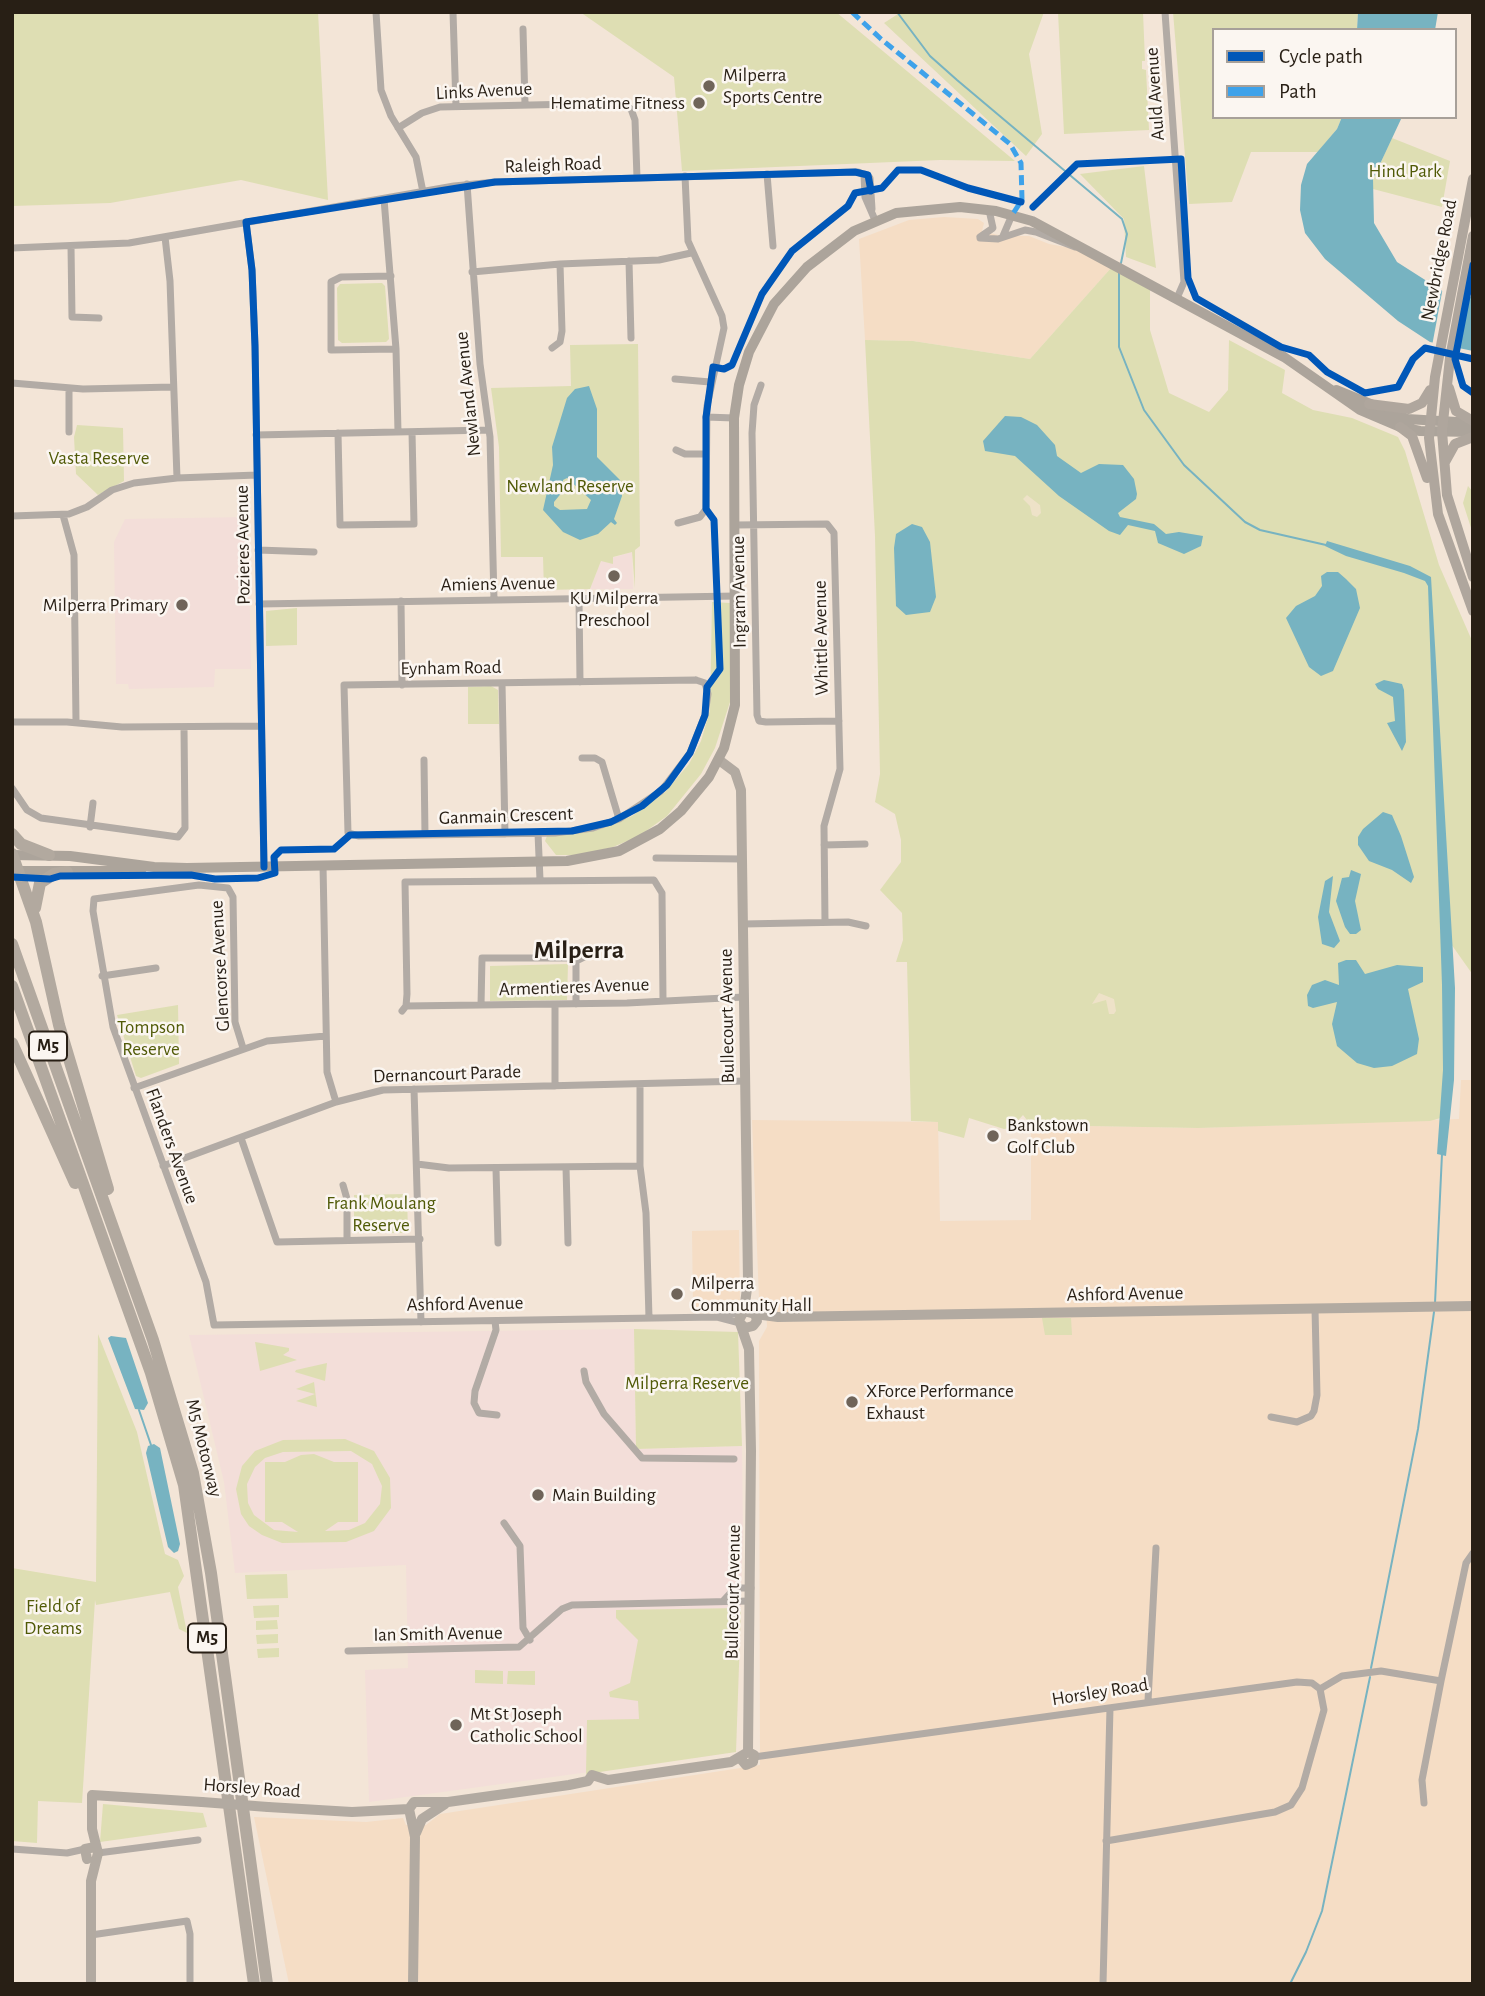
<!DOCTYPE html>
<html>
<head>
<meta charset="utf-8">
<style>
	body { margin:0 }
	#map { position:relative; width:1485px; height:1996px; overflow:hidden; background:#f3e5d7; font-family:"Alegreya Sans",sans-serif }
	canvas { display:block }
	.frame { position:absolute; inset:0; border:14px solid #281f15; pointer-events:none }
	.legend { position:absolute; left:1212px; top:28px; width:245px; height:91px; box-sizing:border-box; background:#fbf6f1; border:2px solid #a7a099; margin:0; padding:9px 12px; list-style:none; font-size:21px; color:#281f15 }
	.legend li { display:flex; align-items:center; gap:14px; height:35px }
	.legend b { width:35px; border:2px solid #a7a099 }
</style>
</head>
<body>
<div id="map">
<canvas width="1485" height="1996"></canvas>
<div class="frame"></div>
<ul class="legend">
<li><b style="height:9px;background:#0057b8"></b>Cycle path</li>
<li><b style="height:9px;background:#3ea2ea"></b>Path</li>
</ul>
</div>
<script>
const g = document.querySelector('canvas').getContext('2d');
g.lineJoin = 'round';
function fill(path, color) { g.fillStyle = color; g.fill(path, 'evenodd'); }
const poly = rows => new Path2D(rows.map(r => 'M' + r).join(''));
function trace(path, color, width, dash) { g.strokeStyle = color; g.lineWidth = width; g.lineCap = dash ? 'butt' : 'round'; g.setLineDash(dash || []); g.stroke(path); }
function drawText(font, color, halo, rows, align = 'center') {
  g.font = font + ' "Alegreya Sans",sans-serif'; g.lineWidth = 5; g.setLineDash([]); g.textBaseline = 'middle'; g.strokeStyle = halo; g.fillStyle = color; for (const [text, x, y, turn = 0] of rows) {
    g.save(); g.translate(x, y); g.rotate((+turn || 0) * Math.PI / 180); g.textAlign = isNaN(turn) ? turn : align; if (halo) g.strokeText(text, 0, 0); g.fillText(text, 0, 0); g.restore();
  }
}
fill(poly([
	[944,217,978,219,984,223,982,231,1002,236,1029,236,1049,244,1077,249,1111,268,1030,359,913,341,865,340,859,239,909,220],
	[1461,1080,1473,1080,1473,1984,289,1984,254,1817,366,1822,403,1818,406,1825,426,1825,440,1814,760,1765,759,1341,767,1327,766,1307,759,1299,752,1120,938,1122,940,1221,1031,1220,1031,1125,1198,1128,1459,1119],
	[739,1230,740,1309,724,1311,693,1308,692,1231]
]), '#f5ddc5');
fill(poly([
	[248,517,251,669,215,669,214,687,129,689,128,684,116,684,114,542,125,519],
	[632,552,633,589,590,589,601,561],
	[634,1329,636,1449,742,1446,743,1535,736,1752,369,1802,365,1670,408,1668,406,1565,235,1573,224,1482,189,1335]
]), '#f3ded9');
fill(poly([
	[12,12,318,12,328,200,241,180,110,203,12,206],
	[580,12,836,12,1015,161,940,160,682,171,674,77],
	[901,12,1044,12,1029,54,1042,134,1026,156,884,23],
	[1058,12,1143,12,1145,61,1142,61,1142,69,1146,70,1149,130,1064,134],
	[1173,12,1358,12,1357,30,1214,30,1214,117,1342,117,1337,129,1318,152,1251,152,1232,202,1189,204],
	[1392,138,1450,161,1442,207,1373,189,1373,179],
	[1144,166,1156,268,1126,257,1124,219,1080,174],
	[1111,268,1150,290,1150,330,1169,393,1209,412,1228,390,1229,340,1285,370,1282,393,1313,410,1352,418,1398,437,1405,451,1439,565,1473,643,1473,975,1444,934,1444,1117,1430,1121,1198,1128,1031,1125,1023,1115,1011,1128,1004,1129,969,1118,964,1138,938,1131,938,1122,911,1121,907,962,896,962,903,940,902,913,880,890,901,862,901,840,895,814,875,802,880,774,875,536,865,340,913,341,1030,359],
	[382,283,385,286,389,339,386,342,342,343,338,340,337,288,340,284],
	[638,344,640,546,635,550,635,588,632,552,613,557,613,564,601,561,590,589,544,590,543,557,501,557,499,447,491,388,571,386,570,345],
	[77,425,123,428,124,481,98,495,76,474,74,437],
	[1468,486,1473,492,1473,534,1463,503],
	[712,602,730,603,731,699,715,748,701,774,667,816,639,836,613,847,581,855,556,855,545,841,547,836,598,830,632,816,664,793,689,764,701,741,710,710],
	[297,608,297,645,266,646,266,611],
	[491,686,498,690,499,724,468,724,468,687],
	[568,964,567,1000,490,1001,490,966],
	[178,1005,179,1064,141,1078,136,1076,117,1015],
	[407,1194,408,1233,354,1233,354,1195],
	[1042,1318,1071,1318,1072,1335,1045,1335],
	[634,1329,738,1332,742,1446,636,1449],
	[98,1334,137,1432,165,1554,178,1560,184,1576,178,1587,187,1633,179,1629,170,1592,96,1605,95,1600,82,1803,38,1801,37,1843,12,1841,12,1568,96,1582],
	[255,1342,289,1348,289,1351,283,1355,297,1360,260,1371],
	[327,1363,325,1381,295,1372,296,1370],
	[314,1382,317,1407,296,1401,315,1394,296,1389],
	[345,1439,374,1451,390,1478,391,1508,374,1531,346,1542,282,1543,262,1535,249,1526,241,1514,236,1489,242,1466,255,1451,283,1440],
	[351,1451,372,1464,382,1486,380,1504,365,1523,349,1530,325,1531,338,1522,358,1522,358,1462,334,1462,314,1454,301,1455,285,1462,265,1462,265,1522,282,1522,298,1532,274,1530,254,1515,248,1503,247,1484,255,1467,265,1458,283,1452],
	[287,1574,288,1598,247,1599,245,1575],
	[279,1605,279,1617,254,1618,253,1606],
	[741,1608,736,1752,586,1774,587,1720,639,1719,638,1701,610,1697,609,1692,630,1683,638,1640,616,1618,616,1610],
	[277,1620,278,1629,256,1630,256,1621],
	[278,1634,278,1643,257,1644,256,1635],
	[279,1648,279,1657,258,1658,257,1649],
	[475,1670,503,1671,503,1684,475,1683],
	[508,1671,535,1671,535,1685,507,1684],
	[103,1804,203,1813,207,1827,100,1842]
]), '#dedeb3');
fill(poly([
	[1027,495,1040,505,1041,513,1037,517,1032,515,1030,506,1023,499],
	[1099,993,1114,999,1116,1011,1114,1014,1109,1014,1106,1000,1092,1004]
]), '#eee2c8');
fill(poly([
	[1358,12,1438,12,1435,30,1357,30],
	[1342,117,1402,117,1373,179,1374,223,1397,262,1444,292,1473,297,1473,351,1430,342,1398,321,1325,259,1305,233,1300,210,1301,185,1307,164,1337,129],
	[589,386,597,409,597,457,620,480,622,496,614,519,617,523,615,525,611,522,598,534,580,540,563,532,543,510,553,465,552,447,567,398,575,389],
	[567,478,591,500,587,509,560,510,554,506,554,502,563,491,563,480],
	[1005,416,1021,417,1037,425,1055,445,1057,456,1081,473,1099,464,1123,465,1134,479,1137,494,1136,499,1118,513,1120,517,1154,524,1166,534,1179,532,1203,536,1201,546,1184,554,1158,543,1155,531,1128,525,1120,535,1109,531,1059,496,1015,456,985,451,983,441],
	[912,524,922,527,930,542,936,597,930,612,906,615,896,606,894,548,896,534],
	[1327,541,1410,566,1431,577,1455,988,1454,1080,1446,1156,1437,1154,1443,1070,1442,985,1428,586,1425,581,1404,573,1346,556,1325,546],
	[1327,572,1338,572,1346,579,1356,589,1360,608,1333,671,1321,676,1309,667,1286,618,1296,606,1315,596,1322,586,1321,576],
	[1384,680,1402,684,1404,690,1406,742,1402,751,1387,723,1395,721,1393,697,1378,689,1375,684],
	[1383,812,1392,815,1401,836,1414,877,1411,883,1392,870,1369,861,1358,845,1358,837,1363,829],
	[1351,870,1361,874,1355,901,1361,930,1356,934,1350,934,1345,927,1336,901,1342,878,1349,877],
	[1333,876,1329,912,1340,941,1334,948,1322,944,1318,917,1325,881],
	[1346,960,1356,960,1365,974,1397,965,1423,967,1423,982,1408,989,1419,1039,1417,1054,1392,1066,1374,1068,1357,1063,1337,1046,1332,1024,1337,1002,1313,1008,1308,1006,1307,995,1312,985,1325,980,1339,985,1338,963],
	[111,1336,126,1338,148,1403,144,1410,135,1409,108,1338],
	[154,1444,160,1448,180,1544,178,1551,174,1553,168,1547,146,1453,148,1446]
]), '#77b3c1');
fill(poly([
	[1443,287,1469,293,1458,352,1432,346]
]), '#f3e5d7');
trace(poly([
	[897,12,930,56,957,80,1122,219,1127,234,1121,263],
	[1119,272,1119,347,1144,410,1184,465,1245,522,1260,530,1326,545],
	[1435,1303,1442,1154],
	[139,1410,151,1445],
	[1371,1668,1418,1429,1434,1312],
	[1290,1984,1306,1952,1322,1911,1370,1677]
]), '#77b3c1', 2);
trace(poly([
	[376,12,381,90,391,116,416,157,423,192],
	[453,12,456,106],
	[1165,12,1184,282,1177,298],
	[523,29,525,104],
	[398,128,422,113,440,107,621,103,631,109,635,120,637,178],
	[767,174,773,246],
	[864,174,865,197,875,220],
	[467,184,480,364,490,437,494,600],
	[384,199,396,349,398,432],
	[246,222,252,270,255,346,264,867],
	[1003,236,1012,215],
	[165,237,170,281,177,478],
	[980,237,993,228,989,210],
	[980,238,998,239,1025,230,1036,232,1075,247],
	[71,246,72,317,99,318],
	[12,248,129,243,454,186,495,182,858,172,870,178,872,209],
	[629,261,631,338],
	[472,272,560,264,659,260,691,253],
	[391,276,341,277,331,282,331,350,396,349],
	[552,348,560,342,562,331,560,264],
	[675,379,710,382],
	[12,383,83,389,173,387],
	[761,385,754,405,752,433,757,715,759,721,766,722,839,721],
	[706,417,734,418],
	[69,432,69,388],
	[338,433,340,525,414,524,412,432],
	[256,435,489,430],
	[676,450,685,454,706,454],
	[63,515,74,555,76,722],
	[12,516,69,514,87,507,112,490,134,483,177,478,257,475],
	[678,523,700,517,706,509,707,406,724,328,722,316,688,241,685,176],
	[735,525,827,524,834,533,840,769,824,826,825,922],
	[258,550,314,552],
	[579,599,580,682],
	[401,601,402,685],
	[259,604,736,596],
	[696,680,705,683,708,694,705,715,690,753,661,791,619,819,593,828,555,833,359,836,348,833,344,685,696,680],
	[502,683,505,834],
	[12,722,67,722,122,727,261,726],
	[582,758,595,758,602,762,619,819],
	[424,760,425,835],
	[12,788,27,810,41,818,178,837,185,828,184,727],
	[90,827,93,803],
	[538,833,540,880],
	[824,845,865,844],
	[656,858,742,859],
	[323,865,327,1072,336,1102],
	[743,924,848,922,866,926],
	[102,976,156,968],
	[555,1004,555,1086],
	[576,1004,576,961,586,956],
	[481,1005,482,958,569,958,576,961],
	[406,1006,627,1003,744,997],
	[402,1011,406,1006,407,994,405,882,654,880,662,893,663,1000],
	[243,1048,235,1022,233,897,228,888,199,885,94,899,93,911,113,1027,206,1282,214,1325,717,1317,743,1312],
	[640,1085,640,1166,646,1213,649,1318],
	[134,1088,267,1041,326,1036],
	[414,1089,421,1322],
	[241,1138,277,1242,420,1239],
	[417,1164,449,1168,640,1166],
	[163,1166,336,1102,383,1090,745,1081],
	[566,1167,568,1243],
	[496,1169,498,1243],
	[343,1185,347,1199,347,1240],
	[717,1317,740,1323],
	[495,1321,496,1330,475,1391,474,1403,479,1413,497,1415],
	[584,1371,586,1382,604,1414,642,1458,734,1459],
	[1271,1417,1297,1422,1311,1416,1314,1411,1317,1395,1315,1309],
	[504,1523,520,1546,523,1628,530,1640],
	[723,1601,735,1588,751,1588],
	[348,1651,519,1647,562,1609,572,1605,750,1601],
	[1320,1689,1342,1676,1381,1671,1441,1681],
	[1148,1701,1156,1548],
	[754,1757,1297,1682,1312,1683,1320,1689,1324,1710,1302,1788,1291,1805,1275,1812,1106,1841],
	[1424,1803,1422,1780,1441,1681,1466,1563,1473,1553],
	[12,1849,67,1853,85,1849],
	[98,1853,198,1840],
	[91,1935,187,1921,190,1934,190,1984],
	[1103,1984,1110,1708]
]), '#b2aba5', 7);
trace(poly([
	[719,760,735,772,741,790,748,1281,744,1311],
	[755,1314,778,1317,1473,1306],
	[741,1324,745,1328,753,1326,757,1321,755,1314,744,1311,739,1320,749,1349,751,1451,748,1752],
	[741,1759,746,1765,753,1762,754,1755,748,1752],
	[268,1807,352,1812,409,1809],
	[409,1809,414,1802,448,1802,569,1785,588,1781,592,1775,608,1780,731,1762,748,1752],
	[409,1809,415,1837,413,1984],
	[416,1833,422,1819,445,1804],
	[87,1859,85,1849,95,1847],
	[91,1984,91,1881,98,1853,92,1829,92,1795,202,1802]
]), '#b2aaa1', 10);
trace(poly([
	[1336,390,1407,419,1473,423],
	[12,855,70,856,154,867,187,868,567,861,619,851,660,829,681,811,709,777,724,748,735,705,734,418,739,385,749,352,774,304,807,267,854,231,896,213,960,207,996,211,1032,221,1284,357,1360,410,1400,427,1420,431,1473,432],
	[12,871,141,871]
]), '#aca49b', 10);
trace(poly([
	[1473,179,1435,377,1429,438,1438,514,1473,611],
	[1473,236,1450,358,1442,431,1447,495,1473,577],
	[1449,388,1456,411,1473,421],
	[1369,404,1409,409,1422,403,1430,390],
	[1400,427,1412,436,1427,478],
	[1445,462,1455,444,1473,437]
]), '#afa69d', 10);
trace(poly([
	[12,834,21,844,49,855],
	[12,854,36,922,59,1025,108,1189],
	[35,908,40,883,54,874,67,872],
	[12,944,153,1340,193,1473,211,1573,267,1984],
	[12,986,151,1373,184,1485,254,1984],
	[12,1043,75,1183]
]), '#b2a99f', 12);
trace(poly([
	[202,1802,268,1807]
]), '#b2aaa1', 10);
trace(poly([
	[852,12,881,39,1010,144,1021,163,1022,200,1012,215]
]), '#3ea2ea', 5, [10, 5]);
trace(poly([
	[1033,207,1077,164,1181,159,1188,278,1196,298,1281,347,1309,355,1327,372,1365,393,1398,387,1413,359,1425,348,1473,359],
	[1473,265,1455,359,1463,386,1473,393],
	[264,867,255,346,252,270,246,222,495,182,855,172,868,175,871,191],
	[12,877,50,879,60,876,191,875,215,879,258,878,275,873,274,857,281,850,334,849,350,835,572,831,611,822,642,806,667,785,690,753,705,715,707,687,720,669,714,520,706,509,706,417,713,367,724,369,732,365,762,294,792,251,848,206,855,193,882,188,898,170,921,170,968,188,1021,202]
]), '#0057b8', 7);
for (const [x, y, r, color] of [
	[709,86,7,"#6f6459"],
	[699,103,7,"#6f6459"],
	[614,576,7,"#6f6459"],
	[182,605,7,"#6f6459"],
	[993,1136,7,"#6f6459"],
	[677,1294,7,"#6f6459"],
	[852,1402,7,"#6f6459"],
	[538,1495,7,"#6f6459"],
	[456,1725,7,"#6f6459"]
]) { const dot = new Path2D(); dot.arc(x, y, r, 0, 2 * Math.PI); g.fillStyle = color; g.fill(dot); trace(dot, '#fbf6f1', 2.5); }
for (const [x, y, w] of [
	[48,1046,38],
	[207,1638,38]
]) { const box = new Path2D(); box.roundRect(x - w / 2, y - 14.5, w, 29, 5); g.fillStyle = '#fbf6f1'; g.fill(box); trace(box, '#281f15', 2); }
drawText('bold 18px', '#281f15', null, [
	["M5",48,1046],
	["M5",207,1638]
]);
drawText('19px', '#281f15', '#fbf6f1', [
	["Milperra",723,75],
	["Sports Centre",723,97],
	["Hematime Fitness",685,103,"right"],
	["KU Milperra",614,598,"center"],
	["Preschool",614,620,"center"],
	["Milperra Primary",168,605,"right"],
	["Bankstown",1007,1125],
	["Golf Club",1007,1147],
	["Milperra",691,1283],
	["Community Hall",691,1305],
	["XForce Performance",866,1391],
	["Exhaust",866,1413],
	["Main Building",552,1495],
	["Mt St Joseph",470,1714],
	["Catholic School",470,1736]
], 'left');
drawText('19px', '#281f15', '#fbf6f1', [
	["Links Avenue",484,91,-3],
	["Auld Avenue",1155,94,-94],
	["Raleigh Road",553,165,-2],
	["Newbridge Road",1439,260,-79],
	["Newland Avenue",468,394,-96],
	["Pozieres Avenue",243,545,-91],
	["Amiens Avenue",498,584,-1],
	["Ingram Avenue",739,592,-91],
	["Whittle Avenue",821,638,-91],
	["Eynham Road",451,668,-1],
	["Ganmain Crescent",506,816,-2],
	["Glencorse Avenue",220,966,-93],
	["Armentieres Avenue",574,987,-2],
	["Bullecourt Avenue",727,1016,-91],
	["Dernancourt Parade",447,1074,-2],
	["Flanders Avenue",172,1146,70],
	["Ashford Avenue",1125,1294,-1],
	["Ashford Avenue",465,1304,-1],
	["M5 Motorway",204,1448,76],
	["Bullecourt Avenue",733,1592,-89],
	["Ian Smith Avenue",438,1634,-1],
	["Horsley Road",1100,1692,-9],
	["Horsley Road",252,1788,4]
]);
drawText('19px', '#505a07', '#fbf6f1', [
	["Hind Park",1405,171],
	["Vasta Reserve",99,458],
	["Newland Reserve",570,486],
	["Tompson",151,1027],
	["Reserve",151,1049],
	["Frank Moulang",381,1203],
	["Reserve",381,1225],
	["Milperra Reserve",687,1383],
	["Field of",53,1606],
	["Dreams",53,1628]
]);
drawText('bold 26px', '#281f15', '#fbf6f1', [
	["Milperra",579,950]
]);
</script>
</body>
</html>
